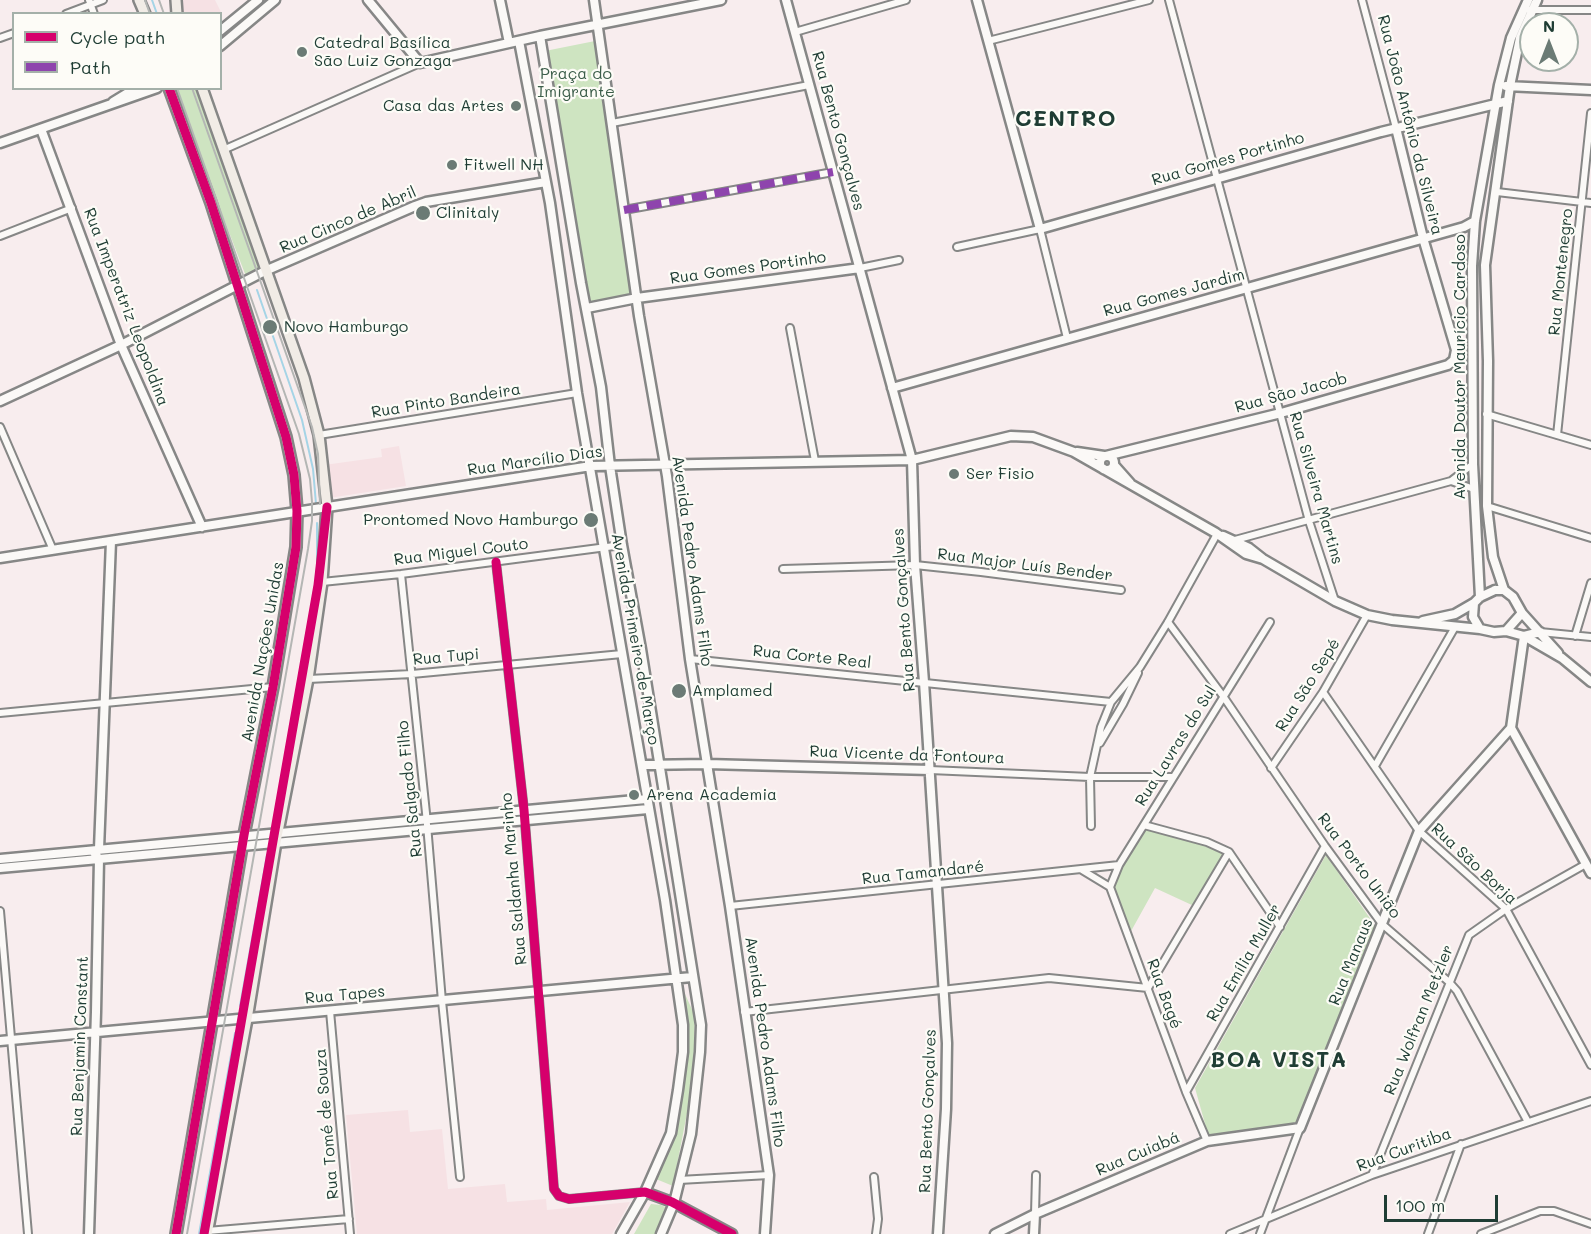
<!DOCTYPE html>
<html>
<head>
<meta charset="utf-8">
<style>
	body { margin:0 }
	#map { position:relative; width:1591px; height:1234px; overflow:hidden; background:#f8edee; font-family:Mali,sans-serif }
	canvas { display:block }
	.legend { position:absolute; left:12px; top:12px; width:210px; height:78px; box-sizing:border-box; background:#fdfcf7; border:2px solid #a4b0a9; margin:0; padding:8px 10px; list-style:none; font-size:18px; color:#1f3d34 }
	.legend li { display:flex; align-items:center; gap:12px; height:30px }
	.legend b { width:30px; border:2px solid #a4b0a9 }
	.north { position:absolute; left:1519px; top:12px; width:60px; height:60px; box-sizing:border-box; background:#fdfcf7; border:2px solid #a4b0a9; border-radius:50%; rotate:0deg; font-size:16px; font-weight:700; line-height:24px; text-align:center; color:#1f3d34 }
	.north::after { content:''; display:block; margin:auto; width:21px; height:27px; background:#6b7b75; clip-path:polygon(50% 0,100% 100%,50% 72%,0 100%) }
	.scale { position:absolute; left:1384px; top:1195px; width:114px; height:27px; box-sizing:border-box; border:3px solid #1f3d34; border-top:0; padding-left:8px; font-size:18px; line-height:21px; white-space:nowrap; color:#1f3d34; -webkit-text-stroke:4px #fdfcf7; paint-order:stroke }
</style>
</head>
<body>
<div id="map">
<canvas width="1591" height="1234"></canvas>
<ul class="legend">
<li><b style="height:8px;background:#d6006c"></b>Cycle path</li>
<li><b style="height:8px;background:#8e44ad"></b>Path</li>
</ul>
<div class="north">N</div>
<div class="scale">100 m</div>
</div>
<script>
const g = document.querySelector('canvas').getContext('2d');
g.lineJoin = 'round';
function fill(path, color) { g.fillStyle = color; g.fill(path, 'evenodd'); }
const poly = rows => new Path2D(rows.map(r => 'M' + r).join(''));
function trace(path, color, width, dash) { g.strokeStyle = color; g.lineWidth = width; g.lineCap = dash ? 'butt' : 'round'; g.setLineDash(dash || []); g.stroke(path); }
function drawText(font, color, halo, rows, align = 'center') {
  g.font = font + ' Mali,sans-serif'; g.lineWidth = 4.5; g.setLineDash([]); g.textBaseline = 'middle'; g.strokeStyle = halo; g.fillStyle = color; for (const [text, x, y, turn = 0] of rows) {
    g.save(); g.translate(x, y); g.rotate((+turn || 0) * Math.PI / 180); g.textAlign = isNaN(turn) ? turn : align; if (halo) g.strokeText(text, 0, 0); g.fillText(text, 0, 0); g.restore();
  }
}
fill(poly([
	[176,0,215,0,221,12,221,21,220,14,177,13],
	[399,446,406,486,329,498,324,465,382,457,381,449],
	[408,1110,410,1132,442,1129,448,1189,505,1184,507,1202,546,1199,547,1210,630,1202,612,1234,357,1234,346,1115]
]), '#f6e1e4');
fill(poly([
	[595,41,634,296,591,304,584,282,545,51],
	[174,89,198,89,260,273,247,279],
	[1145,828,1206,845,1226,854,1194,906,1155,888,1130,933,1113,888,1122,866],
	[1326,855,1376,927,1298,1122,1209,1138,1195,1088],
	[685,994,695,1016,693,1082,673,1186,656,1179,675,1129,683,1087,687,1022],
	[651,1204,661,1205,669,1209,659,1234,634,1234]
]), '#cee4c1');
trace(poly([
	[152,0,157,14],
	[257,290,302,420,313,469,316,504],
	[272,831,317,574,317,523],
	[240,1006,267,855],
	[199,1234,235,1033]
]), '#a5d4e6', 2);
const street = poly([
	[89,0,94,14],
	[1169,0,1309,521,1335,601],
	[1362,0,1396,128],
	[1529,10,1591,10],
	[66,14,103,0],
	[795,32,906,0],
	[0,38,14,33],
	[988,41,1149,0],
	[612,123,809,85],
	[223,150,420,63],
	[1497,192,1591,203],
	[624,210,833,172],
	[0,236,72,208],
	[957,247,1040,229,1067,338],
	[860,268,899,260],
	[790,328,815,461],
	[1486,414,1591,445],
	[0,427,53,550],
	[319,435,577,393],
	[1557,435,1591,113],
	[1451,481,1474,489],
	[1487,506,1591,538],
	[1235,540,1451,481,1473,464],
	[496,562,524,810,554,1189,559,1196,569,1199,645,1192],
	[783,569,915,565,981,572,1121,590],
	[401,574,426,813,442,1001,460,1177],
	[322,582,401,574,622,545],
	[1168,622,1223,696,1325,846,1382,924,1449,982,1457,991,1528,1122],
	[1540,632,1591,637],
	[1575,636,1591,583],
	[690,659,1111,702],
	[308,679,412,674,622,654],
	[1323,692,1419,831,1506,909,1591,1065],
	[0,713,273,687],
	[1100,743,1123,704,1138,673],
	[1375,766,1455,627],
	[1271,768,1323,692,1367,615],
	[930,770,1090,777,1172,777],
	[1144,825,1207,842,1229,852,1280,927],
	[1091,826,1090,777,1101,727,1111,702,1140,667,1168,622,1217,534],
	[1082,870,1110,887,1186,1092,1207,1141],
	[1110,887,1119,865,1270,622],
	[730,906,1119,865],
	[0,911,28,1234],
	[330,1011,350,1234],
	[744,1012,1049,978,1148,988,1229,852],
	[1186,1092,1325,846],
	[1372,1175,1469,935,1506,909,1586,864],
	[874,1177,878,1219,876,1234],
	[679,1180,769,1175],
	[1035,1214,1036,1175],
	[207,1231,349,1219],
	[1230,1234,1372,1175,1591,1101],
	[1260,1234,1300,1128],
	[1428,1234,1461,1144],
	[1481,1234,1540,1211,1554,1211,1591,1224]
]);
const secondary = poly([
	[368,0,420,63,540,36,721,0],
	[500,0,509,43],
	[594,0,639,316,667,476,690,659,730,906,769,1175,765,1234],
	[786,0,912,460,915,565,924,682,947,1043,946,1109,938,1234],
	[977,0,1040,229,1381,132,1508,101],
	[220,31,258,0],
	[540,36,581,283,601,387,610,466,622,545,641,649,701,1025,700,1052,691,1134,674,1203,661,1234],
	[519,41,550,203,577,393,665,900,683,1025,683,1052,678,1090,671,1133,645,1192,621,1234],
	[220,46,275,0],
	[1506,86,1591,90],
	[113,102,136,88],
	[41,129,121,345,202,527],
	[0,143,157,88],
	[587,308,637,298,860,268],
	[892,388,1464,227,1475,221],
	[0,401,121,345,265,271,415,206,426,202,546,182],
	[1077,452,1104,456],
	'1100 463a7 7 0 1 1 14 0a7 7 0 1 1-14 0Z',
	[1106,456,1281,413,1448,365,1454,360,1456,350,1423,238,1396,128],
	[1114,465,1130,483],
	[1223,536,1249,548,1263,559,1335,601,1367,615,1392,620,1480,629],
	[0,558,591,466,912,460,1011,436,1033,437,1074,452,1216,533,1246,554,1263,559],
	[1495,590,1504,590,1513,597,1522,613,1506,631,1494,632,1480,629,1473,617,1474,603,1480,597,1495,590],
	[1504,590,1493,557,1487,506,1488,361,1485,265,1510,86,1520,38,1537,0],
	[1480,597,1473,464,1472,266,1475,221,1499,85,1511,38,1528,0],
	[1522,613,1558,653],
	[1423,621,1455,614,1474,603],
	[1506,631,1524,636,1562,658,1591,682],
	[1540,632,1524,636,1511,728,1591,873],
	[642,765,707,764,930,770],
	[0,859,646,799],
	[0,868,648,809],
	[0,1041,692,977],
	[645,1192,672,1202,732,1234],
	[89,1234,96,1012,99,859,95,854,99,849,111,541],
	[995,1234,1035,1214,1207,1141,1300,1128,1419,831,1511,728],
	[1034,1234,1035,1214]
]);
const primary = poly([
	[139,0,145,14],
	[176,0,177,14],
	[169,88,211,203,286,437,294,475,297,511,296,547,273,687,244,835,176,1234],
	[202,88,304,378,319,435,327,507,322,582,308,679,276,842,247,1019,207,1234]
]);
trace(street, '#868786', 10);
trace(secondary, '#868786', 13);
trace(primary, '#868786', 14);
trace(street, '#fbf9f7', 6);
trace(secondary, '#fbf9f7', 8);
trace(primary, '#f1ece6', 9);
trace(poly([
	[145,0,150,14],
	[159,0,164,14],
	[177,88,299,434,310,479,312,502,312,521,308,549,187,1234],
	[192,88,312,427,318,454,320,504]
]), '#b4b6b4', 2);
trace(poly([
	[624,210,833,172]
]), '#8e44ad', 8, [15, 8]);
trace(poly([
	[169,88,211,203,286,437,294,475,297,511,296,547,273,687,244,835,176,1234],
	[496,562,524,810,554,1189,559,1196,569,1199,645,1192,672,1202,732,1234],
	[204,1234,318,585,327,507]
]), '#d6006c', 9);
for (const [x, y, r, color] of [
	[302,52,6,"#6b7b75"],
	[516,106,6,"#6b7b75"],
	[452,165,6,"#6b7b75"],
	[423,213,8,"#6b7b75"],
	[270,327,8,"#6b7b75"],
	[954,474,6,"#6b7b75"],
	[591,520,8,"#6b7b75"],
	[679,691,8,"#6b7b75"],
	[634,795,6,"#6b7b75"]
]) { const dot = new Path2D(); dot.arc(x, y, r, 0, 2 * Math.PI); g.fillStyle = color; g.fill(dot); trace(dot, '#fdfcf7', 2); }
drawText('16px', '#1f3d34', '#fdfcf7', [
	["Catedral Basílica",314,43],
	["São Luiz Gonzaga",314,61],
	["Casa das Artes",504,106,"right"],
	["Fitwell NH",464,165],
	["Clinitaly",436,213],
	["Novo Hamburgo",284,327],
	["Ser Fisio",966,474],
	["Prontomed Novo Hamburgo",578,520,"right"],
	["Amplamed",692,691],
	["Arena Academia",646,795]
], 'left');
drawText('16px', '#3b5d49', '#fdfcf7', [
	["Praça do",576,74],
	["Imigrante",576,92]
]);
drawText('16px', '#1f3d34', '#fdfcf7', [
	["Rua João Antônio da Silveira",1410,125,76],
	["Rua Bento Gonçalves",838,131,75],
	["Rua Gomes Portinho",1228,159,-16],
	["Rua Cinco de Abril",348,220,-23],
	["Rua Gomes Portinho",748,268,-8],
	["Rua Montenegro",1561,272,-84],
	["Rua Gomes Jardim",1174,293,-15],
	["Rua Imperatriz Leopoldina",126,307,69],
	["Avenida Doutor Maurício Cardoso",1460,367,-90],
	["Rua São Jacob",1291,393,-15],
	["Rua Pinto Bandeira",446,401,-9],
	["Rua Marcílio Dias",535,461,-8],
	["Rua Silveira Martins",1316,488,74],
	["Rua Miguel Couto",461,552,-7],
	["Avenida Pedro Adams Filho",692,561,82],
	["Rua Major Luís Bender",1025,565,7],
	["Rua Bento Gonçalves",904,610,-94],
	["Avenida Primeiro de Março",635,639,80],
	["Avenida Nações Unidas",263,652,-80],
	["Rua Tupi",446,657,-5],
	["Rua Corte Real",812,657,6],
	["Rua São Sepé",1308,685,-58],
	["Rua Lavras do Sul",1176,746,-58],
	["Rua Vicente da Fontoura",907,755,2],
	["Rua Salgado Filho",410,789,-96],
	["Rua São Borja",1474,864,43],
	["Rua Porto União",1359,866,53],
	["Rua Tamandaré",923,873,-6],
	["Rua Saldanha Marinho",514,879,-95],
	["Rua Manaus",1351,962,-68],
	["Rua Emília Muller",1244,963,-60],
	["Rua Bagé",1164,994,70],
	["Rua Tapes",345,995,-5],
	["Rua Wolfran Metzler",1419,1020,-68],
	["Avenida Pedro Adams Filho",765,1042,82],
	["Rua Benjamin Constant",80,1046,-88],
	["Rua Bento Gonçalves",928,1111,-88],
	["Rua Tomé de Souza",327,1124,-95],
	["Rua Curitiba",1404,1150,-20],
	["Rua Cuiabá",1138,1154,-23]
]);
g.letterSpacing = '1.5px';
drawText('bold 22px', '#1f3d34', '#fdfcf7', [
	["CENTRO",1066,119],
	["BOA VISTA",1279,1060]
]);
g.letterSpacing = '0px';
</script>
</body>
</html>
